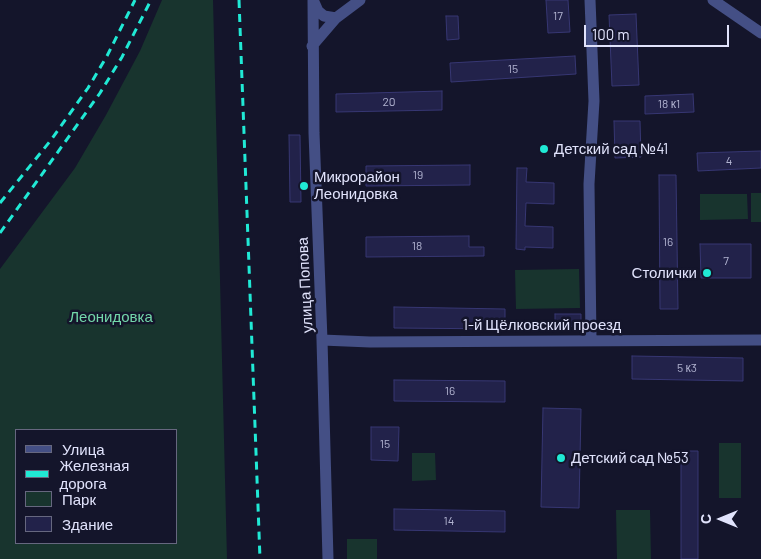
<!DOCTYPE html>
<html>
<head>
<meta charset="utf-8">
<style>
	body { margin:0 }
	#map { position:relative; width:761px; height:559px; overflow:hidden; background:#14152b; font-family:Barlow,sans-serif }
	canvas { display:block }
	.legend { position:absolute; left:15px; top:429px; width:162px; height:115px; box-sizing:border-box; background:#14152b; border:1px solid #66677f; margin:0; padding:6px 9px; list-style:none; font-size:15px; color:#e1e3fc }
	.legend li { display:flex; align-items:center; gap:10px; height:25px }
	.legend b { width:25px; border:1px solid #66677f }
	.north { position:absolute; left:696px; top:494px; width:50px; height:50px; -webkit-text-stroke:4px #14152b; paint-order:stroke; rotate:270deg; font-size:14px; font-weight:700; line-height:20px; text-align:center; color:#e1e3fc }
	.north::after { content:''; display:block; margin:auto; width:18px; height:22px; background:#e1e3fc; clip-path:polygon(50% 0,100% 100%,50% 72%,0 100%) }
	.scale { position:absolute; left:584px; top:25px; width:145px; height:22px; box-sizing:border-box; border:2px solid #e1e3fc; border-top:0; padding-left:6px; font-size:15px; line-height:18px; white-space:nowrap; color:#e1e3fc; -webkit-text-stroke:4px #14152b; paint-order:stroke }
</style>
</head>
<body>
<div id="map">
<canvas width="761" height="559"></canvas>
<ul class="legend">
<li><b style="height:6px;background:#444f85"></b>Улица</li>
<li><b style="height:6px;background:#20e9d5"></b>Железная дорога</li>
<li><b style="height:14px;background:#18342e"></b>Парк</li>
<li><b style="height:14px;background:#22224a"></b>Здание</li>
</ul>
<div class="north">С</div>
<div class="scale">100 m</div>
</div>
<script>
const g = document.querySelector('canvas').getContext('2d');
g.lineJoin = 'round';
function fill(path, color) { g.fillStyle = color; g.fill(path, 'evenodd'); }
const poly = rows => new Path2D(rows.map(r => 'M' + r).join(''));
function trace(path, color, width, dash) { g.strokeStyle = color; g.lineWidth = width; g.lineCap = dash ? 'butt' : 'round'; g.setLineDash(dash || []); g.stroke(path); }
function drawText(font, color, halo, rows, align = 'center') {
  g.font = font + ' Barlow,sans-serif'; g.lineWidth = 5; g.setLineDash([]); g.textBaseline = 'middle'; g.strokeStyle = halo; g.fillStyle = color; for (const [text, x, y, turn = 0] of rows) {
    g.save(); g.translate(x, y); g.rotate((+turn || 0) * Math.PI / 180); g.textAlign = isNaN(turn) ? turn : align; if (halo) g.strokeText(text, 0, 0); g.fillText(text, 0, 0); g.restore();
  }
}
fill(poly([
	[162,0,213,0,227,559,0,559,0,269,75,168,106,115,140,51],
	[16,430,176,430,176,543,16,543],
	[751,193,761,193,761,222,751,222],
	[700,194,747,194,748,219,700,220],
	[579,269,580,308,516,309,515,270],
	[719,443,741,443,741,498,719,498],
	[412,453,435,453,436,480,412,481],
	[616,510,650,510,651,559,617,559],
	[347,539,377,539,377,559,347,559]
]), '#18342e');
const building = poly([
	[546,0,568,0,570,32,548,33,546,0],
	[636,14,639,85,612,86,609,15,636,14],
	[446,16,458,16,459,39,447,40,446,16],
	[575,56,576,74,451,82,450,63,575,56],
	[442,91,442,110,336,112,336,94,442,91],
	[693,94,694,112,645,114,645,96,693,94],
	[614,121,640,121,641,157,615,158,614,121],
	[289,135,300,135,301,202,290,202,289,135],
	[761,151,761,168,698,171,697,153,761,151],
	[470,165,470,185,366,186,366,166,470,165],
	[517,168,527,168,526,182,554,183,554,204,526,203,525,226,553,227,553,248,525,247,525,250,516,249,517,168],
	[659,175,676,175,678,309,660,309,659,175],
	[469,236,469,247,484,247,484,256,366,257,366,237,469,236],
	[700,244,751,244,751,278,701,278,700,244],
	[394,307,505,309,505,329,394,328,394,307],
	[555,314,581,314,581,326,555,327,555,314],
	[632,356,743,358,743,381,632,379,632,356],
	[394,380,505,381,505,402,394,401,394,380],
	[543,408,581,409,579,508,541,507,543,408],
	[371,427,399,427,398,461,371,460,371,427],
	[681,451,698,451,698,559,681,559,681,451],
	[394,509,505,511,505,532,394,530,394,509]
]);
fill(building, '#22224a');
trace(building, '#373773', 1);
trace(poly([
	[313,0,314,133,322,340,328,559],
	[590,0,594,101,589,184,591,340],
	[713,0,761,33],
	[314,2,318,11,324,16,336,18],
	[312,46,336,18,360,0],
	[322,340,370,342,761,340]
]), '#444f85', 11);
trace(poly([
	[239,0,260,559],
	[0,203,51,140,88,88,107,56,135,0],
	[0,233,100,93,122,57,151,0]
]), '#20e9d5', 3, [8, 6]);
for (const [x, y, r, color] of [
	[544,149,5,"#20e9d5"],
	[304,186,5,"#20e9d5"],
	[707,273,5,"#20e9d5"],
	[561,458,5,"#20e9d5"]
]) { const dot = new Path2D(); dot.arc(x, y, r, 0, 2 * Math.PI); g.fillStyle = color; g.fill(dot); trace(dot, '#14152b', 2); }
drawText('12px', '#b1b3d0', null, [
	["17",558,16],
	["15",513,69],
	["20",389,102],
	["18 к1",669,104],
	["4",729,161],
	["19",418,175],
	["16",668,242],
	["18",417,246],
	["7",726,261],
	["5 к3",687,368],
	["16",450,391],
	["15",385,444],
	["14",449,521]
]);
drawText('15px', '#e1e3fc', '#14152b', [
	["Детский сад №41",554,149],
	["Микрорайон",314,177],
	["Леонидовка",314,194],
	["Столички",697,273,"right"],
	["Детский сад №53",571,458]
], 'left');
drawText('15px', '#e1e3fc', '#14152b', [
	["улица Попова",305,285,-93],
	["1-й Щёлковский проезд",542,325]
]);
drawText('15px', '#73d7aa', '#14152b', [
	["Леонидовка",111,317]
]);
</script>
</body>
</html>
